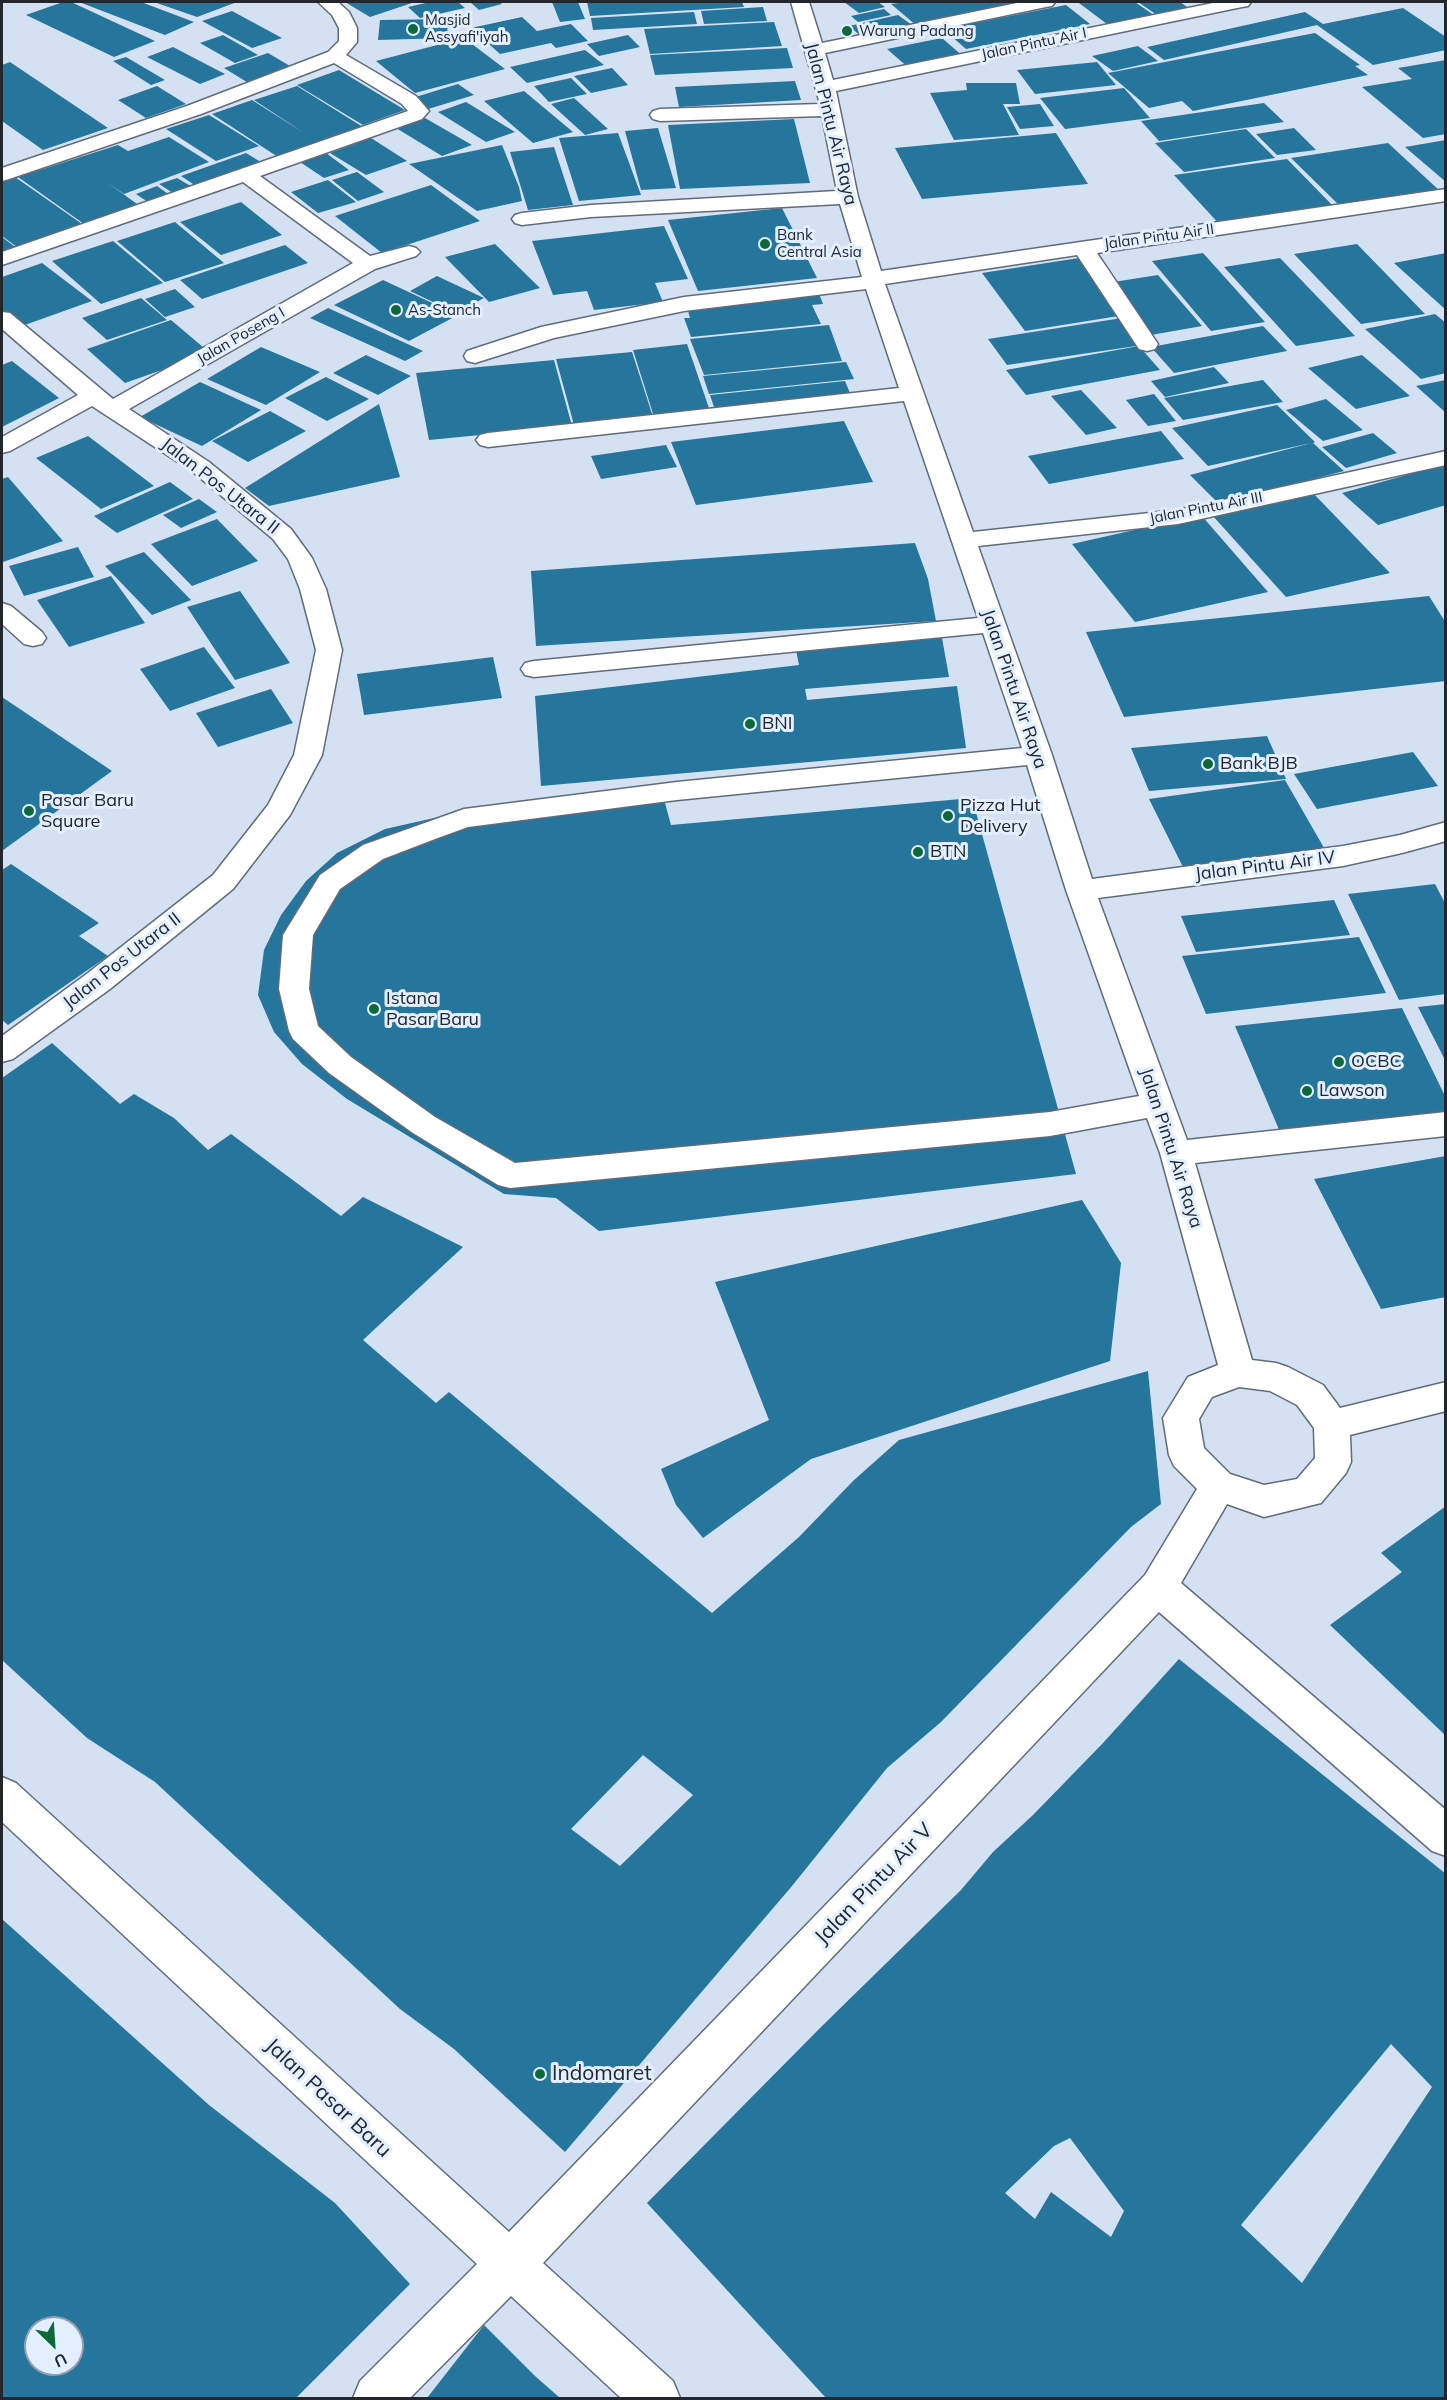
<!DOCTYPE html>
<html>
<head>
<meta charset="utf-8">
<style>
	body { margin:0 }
	#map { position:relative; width:1447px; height:2400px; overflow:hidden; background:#d4e1f2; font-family:Mulish,sans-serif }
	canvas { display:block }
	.frame { position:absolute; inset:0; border:3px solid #23272d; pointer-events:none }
	.north { position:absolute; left:24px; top:2316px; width:60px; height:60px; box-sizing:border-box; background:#e2efff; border:2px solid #969fab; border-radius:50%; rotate:155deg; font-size:16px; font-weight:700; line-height:24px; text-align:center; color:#23272d }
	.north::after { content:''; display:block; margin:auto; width:21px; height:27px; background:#0d693c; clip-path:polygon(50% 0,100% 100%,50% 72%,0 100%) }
</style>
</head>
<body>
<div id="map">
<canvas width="1447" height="2400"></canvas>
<div class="frame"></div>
<div class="north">U</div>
</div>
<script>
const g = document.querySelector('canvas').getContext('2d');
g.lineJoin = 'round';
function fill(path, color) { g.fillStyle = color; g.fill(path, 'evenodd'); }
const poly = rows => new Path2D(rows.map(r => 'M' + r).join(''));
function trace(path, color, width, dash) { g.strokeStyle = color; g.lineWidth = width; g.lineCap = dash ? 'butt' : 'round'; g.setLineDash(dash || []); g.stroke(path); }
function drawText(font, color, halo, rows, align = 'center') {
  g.font = font + ' Mulish,sans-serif'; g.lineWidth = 6; g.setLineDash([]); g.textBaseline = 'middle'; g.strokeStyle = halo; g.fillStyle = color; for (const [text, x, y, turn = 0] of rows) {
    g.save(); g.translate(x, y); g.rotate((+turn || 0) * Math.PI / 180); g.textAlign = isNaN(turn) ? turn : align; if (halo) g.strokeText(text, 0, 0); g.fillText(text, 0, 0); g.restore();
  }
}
fill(poly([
	[63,2,71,2,155,41,114,57,26,15],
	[79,2,141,2,194,22,165,35],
	[154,2,237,2,197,17],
	[345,2,415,2,370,17],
	[430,2,458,2,465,8,420,18,408,7],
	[470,2,499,2,502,4,479,10],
	[552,2,578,2,585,19,560,22],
	[587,2,742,2,744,7,590,16],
	[844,2,878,2,885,7,859,13],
	[906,2,1029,2,1030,3,917,26,891,4],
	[1071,2,1135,2,1158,18,1111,27,1079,3],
	[1138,2,1180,2,1193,11,1160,17],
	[1066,5,1090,24,966,49,943,29],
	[763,7,767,21,704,24,701,11],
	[1403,8,1446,37,1446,50,1373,65,1317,25,1164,60,1147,47,1305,12,1323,24],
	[884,9,891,15,858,22,851,16],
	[232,11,282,38,252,48,202,21],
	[694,12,697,24,593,30,591,18],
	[898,15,912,25,862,37,849,26],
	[522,17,537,31,571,24,588,41,556,48,551,43,500,54,471,28],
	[448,19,447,38,378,40,380,20],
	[774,22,782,46,650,54,644,29],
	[1315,33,1360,65,1355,66,1368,75,1193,111,1182,101,1149,108,1108,73],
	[223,35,258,55,235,63,200,43],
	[628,35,640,47,599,56,587,44],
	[464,38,505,69,415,93,376,61],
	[942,38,965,58,910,69,887,49],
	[1138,46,1158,61,1113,71,1092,56],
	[173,47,225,74,200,84,147,57],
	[787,48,793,68,655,75,650,55],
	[585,50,604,65,527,83,510,67],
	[268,53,295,69,250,84,224,68],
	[126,57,165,80,151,85,113,61],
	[1446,60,1446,134,1423,138,1362,87,1412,79,1398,68],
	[10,62,108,128,43,150,2,121,2,65],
	[1097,62,1116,85,1035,94,1017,70],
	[612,68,628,85,591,93,574,76],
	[339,70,405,110,363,125,297,85],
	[571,78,587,94,549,102,534,86],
	[795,81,801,100,679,107,675,87],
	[966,83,1016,83,1020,104,1003,104,1019,135,954,140,930,93,967,90],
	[458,84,474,95,425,110,409,99],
	[157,86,186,104,146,118,118,100],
	[297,86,363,127,278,157,212,114,252,100,304,133,254,100],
	[1124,88,1150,118,1065,129,1040,98],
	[524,91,573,132,533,143,484,101],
	[574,98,608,129,585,135,551,104],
	[466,102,515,132,486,142,438,112],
	[1264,103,1284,122,1159,141,1141,121],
	[1040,104,1054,126,1020,129,1007,107],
	[209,115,259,146,216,161,166,129],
	[425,118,472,145,442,156,396,128],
	[794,119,810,183,680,189,668,125],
	[658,128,676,188,641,190,625,131],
	[1294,128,1316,150,1277,155,1256,134],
	[1246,129,1275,158,1184,172,1155,143],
	[618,133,641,195,579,201,559,138],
	[1056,133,1088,184,922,199,895,148],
	[169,137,209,162,124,194,108,183,137,204,84,224,18,177,118,145,128,151],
	[371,138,407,161,366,175,330,153],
	[1446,140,1446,182,1405,147],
	[1388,143,1440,191,1341,207,1291,158],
	[502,145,519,187,522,201,477,211,409,164],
	[554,147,573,205,528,210,510,152],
	[246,153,264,164,199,188,181,176],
	[326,153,349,170,324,178,300,162],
	[1287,159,1337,210,1222,227,1174,175],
	[357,172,384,192,358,201,332,180],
	[15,177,82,224,17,247,2,236,2,182],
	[177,178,194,188,176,195,159,184],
	[328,180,356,202,318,213,291,192],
	[431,185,480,221,382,253,335,216],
	[157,186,171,196,151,204,136,194],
	[241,202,282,235,221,255,180,222],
	[782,208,817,278,698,291,668,220],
	[175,222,224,263,165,282,117,241],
	[664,226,688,279,655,283,663,302,594,310,587,291,553,295,532,241],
	[2,237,18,249,2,255],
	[113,241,163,283,101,304,52,261],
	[495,244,540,288,489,302,445,257],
	[1357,244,1425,314,1361,324,1294,254],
	[285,245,308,263,202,299,180,280],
	[1203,253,1265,322,1211,331,1152,261],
	[1446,253,1446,310,1394,263],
	[1079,258,1125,315,1025,331,982,273],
	[1280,258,1355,336,1296,346,1224,267],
	[42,263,92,301,22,326,2,310,2,277],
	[1158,275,1202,326,1151,335,1107,283],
	[437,276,484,298,456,313,410,291],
	[383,280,458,315,409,341,334,305],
	[175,289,195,307,165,317,145,299],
	[818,291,823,304,812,305,821,324,691,337,684,318,690,318,686,304],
	[141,298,167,320,107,340,82,318],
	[328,308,423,351,405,361,310,318],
	[1435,314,1446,323,1446,373,1421,379,1365,329],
	[1122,318,1143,345,1007,365,988,339],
	[171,320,210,353,125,383,87,349],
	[829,325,842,361,704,375,690,339],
	[1263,326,1287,351,1174,373,1151,347],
	[687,344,710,411,654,417,633,350],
	[1139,346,1160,370,1026,395,1006,370],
	[261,347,320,372,266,405,207,379],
	[632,352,653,417,574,425,556,359],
	[366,355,411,376,378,395,333,373],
	[1362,355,1410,396,1356,409,1308,368],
	[554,360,572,426,429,440,416,373],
	[12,361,59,398,2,427,2,365],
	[846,362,854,379,709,394,703,376],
	[1214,367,1229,383,1165,397,1151,381],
	[326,377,369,399,327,421,285,398],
	[1263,380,1283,402,1183,420,1164,398],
	[1446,380,1446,413,1416,386],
	[845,381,852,398,716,413,710,395],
	[200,382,261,410,202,446,140,417],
	[1081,390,1117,428,1086,435,1051,396],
	[1154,394,1176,421,1148,426,1126,400],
	[1326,399,1363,430,1323,441,1286,410],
	[379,404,400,477,269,506,245,488],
	[1277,405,1315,442,1313,443,1344,471,1219,504,1190,475,1311,443,1208,466,1172,428],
	[270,411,306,431,248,462,212,441],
	[844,421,873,482,696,505,671,442],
	[1161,431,1184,459,1049,484,1028,456],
	[1373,433,1397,453,1346,468,1322,447],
	[88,436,154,486,101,509,36,458],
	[666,445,677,467,601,479,591,456],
	[1446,464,1446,505,1378,525,1342,493],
	[8,477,63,541,3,562,2,560,2,479],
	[170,482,193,499,117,533,94,516],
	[1313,493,1390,573,1286,597,1212,515],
	[199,499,217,512,181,528,163,515],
	[1201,515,1268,592,1135,622,1072,544],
	[217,519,258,561,192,586,151,544],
	[915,543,928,579,936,621,536,646,531,571],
	[78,547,94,577,24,596,9,566],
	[144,552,191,600,152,615,105,566],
	[111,576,145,623,69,647,37,600],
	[240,591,290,663,235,680,187,607],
	[1429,596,1446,623,1446,681,1124,717,1086,632],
	[942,638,949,677,805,689,807,700,957,686,966,748,541,786,535,696,799,665,796,650],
	[204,647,235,688,170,711,140,669],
	[493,657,502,698,364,715,357,674],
	[271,689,293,723,218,747,196,713],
	[2,697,112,771,2,851],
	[1267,736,1286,779,1149,791,1131,748],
	[1413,752,1438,786,1317,809,1294,774],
	[1285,780,1327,853,1186,873,1149,799],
	[662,792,671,825,972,798,1076,1174,599,1231,556,1198,504,1194,347,1099,302,1064,274,1032,258,995,264,950,281,915,306,881,337,853,385,829,452,814],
	[11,864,99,923,79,936,108,956,8,1025,2,1020,2,870],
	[1435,884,1446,905,1446,994,1399,1000,1348,894],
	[1334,900,1350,935,1196,952,1181,916],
	[1359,937,1386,993,1206,1014,1182,956],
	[1446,1004,1446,1062,1418,1007],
	[1402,1008,1446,1098,1446,1121,1283,1139,1235,1026],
	[52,1043,120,1104,134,1094,174,1118,208,1150,231,1134,341,1216,363,1197,463,1247,363,1340,436,1403,449,1392,712,1613,799,1537,853,1481,899,1440,1148,1371,1161,1504,1131,1527,941,1722,887,1768,792,1886,565,2152,454,2049,400,2009,155,1782,87,1738,2,1660,2,1078],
	[643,1755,693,1795,620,1866,571,1829],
	[1446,1156,1446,1297,1381,1309,1314,1179],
	[1082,1200,1121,1263,1110,1361,811,1459,703,1538,676,1505,661,1469,769,1420,715,1282],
	[1446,1506,1446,1736,1330,1625,1402,1572,1381,1553],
	[1179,1659,1446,1874,1446,2398,826,2398,647,2203,821,2027,961,1890,993,1852,1033,1815,1103,1743],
	[1391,2044,1432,2087,1302,2283,1241,2225],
	[1070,2138,1124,2211,1111,2237,1051,2192,1035,2219,1005,2193,1054,2146],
	[2,1919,209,2105,335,2203,410,2284,296,2398,2,2398],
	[36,2328,72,2328,72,2364,36,2364],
	[484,2325,535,2376,560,2398,427,2398]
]), '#26759c');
const minor = poly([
	[318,2,338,2,349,12,357,28,357,42,346,55,416,96,429,111,422,119,260,176,370,256,409,246,416,248,420,252,416,256,375,269,129,409,209,462,291,529,312,558,326,589,342,650,322,755,290,815,233,889,110,989,13,1059,2,1062,2,1036,88,973,213,875,268,805,294,755,316,650,300,589,288,559,273,539,193,472,92,406,10,451,2,453,2,437,78,395,2,329,2,312,10,313,113,399,353,263,243,182,2,265,2,252,408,111,402,104,334,63,201,114,9,179,2,181,2,168,187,106,328,52,339,41,339,28,332,15,318,2],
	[791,2,809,2,822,43,1022,2,1055,2,1052,6,1046,7,825,53,833,80,1218,2,1251,2,1248,6,1242,7,836,91,858,197,881,271,1446,189,1446,201,1097,253,1158,344,1155,349,1147,351,1139,349,1077,255,885,284,973,532,1178,510,1446,451,1446,465,1178,524,978,546,1052,755,1092,879,1343,846,1400,835,1446,822,1446,841,1402,853,1343,866,1098,898,1187,1140,1446,1112,1446,1136,1195,1163,1252,1360,1276,1363,1288,1367,1323,1385,1340,1408,1446,1382,1446,1411,1350,1435,1351,1462,1346,1473,1321,1503,1264,1517,1227,1504,1181,1583,1446,1810,1446,1856,1432,1851,1159,1612,543,2263,673,2381,680,2398,621,2398,511,2296,410,2398,353,2398,360,2381,477,2264,2,1822,2,1777,16,1783,509,2232,1145,1575,1197,1489,1174,1466,1169,1455,1163,1418,1188,1377,1218,1365,1160,1153,1147,1118,1050,1136,510,1188,498,1185,413,1133,329,1073,293,1039,289,1031,279,989,283,935,320,875,363,845,464,809,677,782,1022,748,983,633,534,677,525,675,521,669,525,663,534,661,978,618,904,401,488,447,480,445,476,440,480,435,488,433,899,388,866,289,684,311,554,338,475,363,467,361,464,356,467,351,541,327,684,297,862,277,840,204,591,217,522,225,515,223,512,219,515,215,522,213,591,205,837,191,822,116,660,121,653,119,650,115,653,111,660,109,820,104,791,2],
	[1027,765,1066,890,1139,1096,1050,1112,515,1163,435,1117,351,1057,318,1026,309,989,313,935,340,889,383,859,435,839,468,827,677,800,1027,765],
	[1239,1387,1270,1391,1297,1405,1314,1428,1315,1458,1297,1479,1264,1485,1230,1474,1204,1448,1199,1419,1212,1397,1239,1387],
	[2,603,11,606,42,632,46,638,42,644,33,646,24,644,2,624,2,603]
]);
trace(minor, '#606c7a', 3);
fill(minor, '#fff');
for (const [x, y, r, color] of [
	[413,29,6,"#0d693c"],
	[847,31,6,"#0d693c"],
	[765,244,6,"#0d693c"],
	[396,310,6,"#0d693c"],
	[750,724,6,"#0d693c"],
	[1208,764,6,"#0d693c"],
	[29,811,6,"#0d693c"],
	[948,816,6,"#0d693c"],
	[918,852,6,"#0d693c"],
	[374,1009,6,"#0d693c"],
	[1339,1062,6,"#0d693c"],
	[1307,1091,6,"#0d693c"],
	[540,2074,6,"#0d693c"]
]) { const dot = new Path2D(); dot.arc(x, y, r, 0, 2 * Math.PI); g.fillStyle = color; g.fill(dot); trace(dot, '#e2efff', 2); }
drawText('15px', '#23272d', '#e2efff', [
	["Masjid",425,20],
	["Assyafi'iyah",425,37],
	["Warung Padang",859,31],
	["Bank",777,235],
	["Central Asia",777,252],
	["As-Stanch",408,310]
], 'left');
drawText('15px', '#23272d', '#e2efff', [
	["Jalan Pintu Air I",1034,44,-12],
	["Jalan Pintu Air II",1159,237,-8],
	["Jalan Poseng I",241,336,-30],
	["Jalan Pintu Air III",1206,508,-11]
]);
drawText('18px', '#23272d', '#e2efff', [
	["Jalan Pintu Air Raya",831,124,76],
	["Jalan Pos Utara II",220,486,38],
	["Jalan Pintu Air Raya",1014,689,71],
	["Jalan Pintu Air IV",1265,866,-7],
	["Jalan Pos Utara II",122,961,-38],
	["Jalan Pintu Air Raya",1171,1148,72]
]);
drawText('18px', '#23272d', '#e2efff', [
	["BNI",762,724],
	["Bank BJB",1220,764],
	["Pasar Baru",41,801],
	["Square",41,822],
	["Pizza Hut",960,806],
	["Delivery",960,827],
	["BTN",930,852],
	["Istana",386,999],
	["Pasar Baru",386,1020],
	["OCBC",1351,1062],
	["Lawson",1319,1091]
], 'left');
drawText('21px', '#23272d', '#e2efff', [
	["Jalan Pintu Air V",874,1884,-46],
	["Jalan Pasar Baru",328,2098,43]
]);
drawText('21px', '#23272d', '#e2efff', [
	["Indomaret",552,2074]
], 'left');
</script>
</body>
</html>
